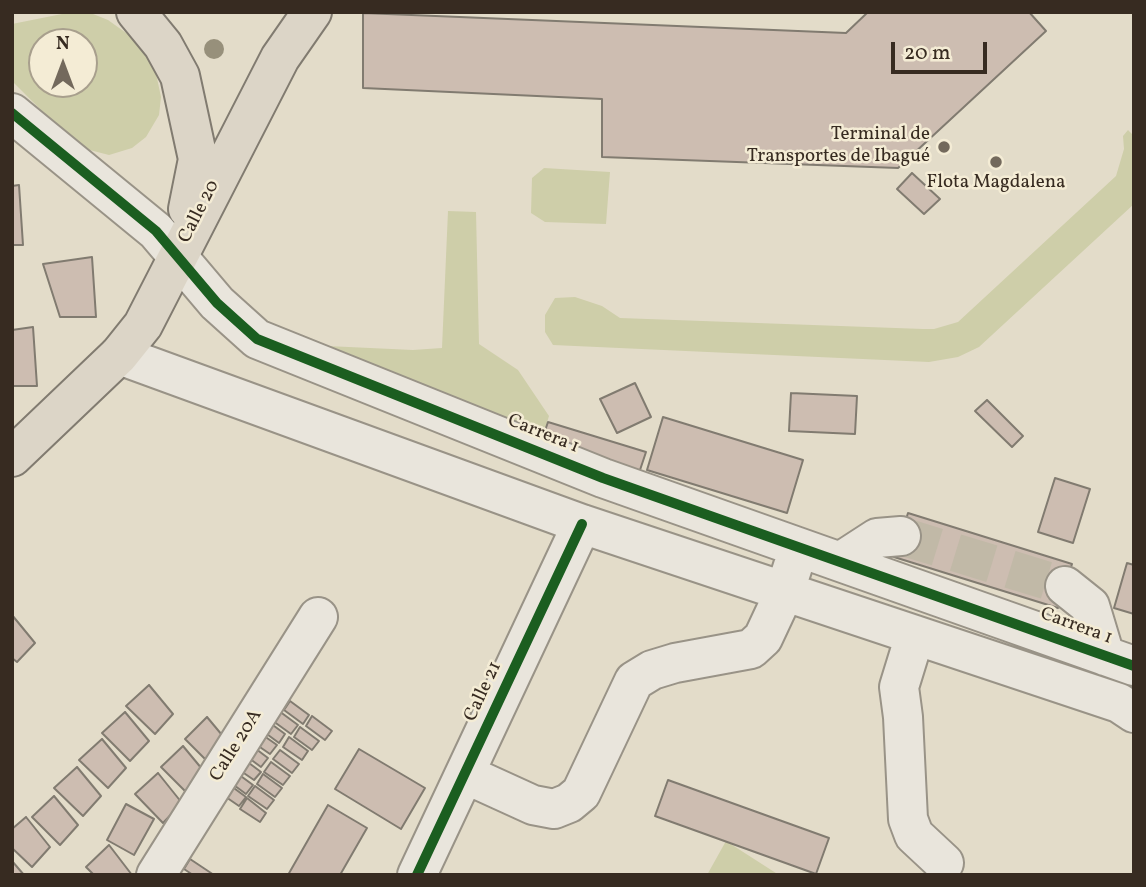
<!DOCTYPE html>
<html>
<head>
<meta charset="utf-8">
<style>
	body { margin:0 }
	#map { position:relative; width:1146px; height:887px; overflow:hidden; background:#e3dcc9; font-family:Vollkorn,serif }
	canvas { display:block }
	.frame { position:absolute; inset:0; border:14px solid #372b21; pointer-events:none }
	.north { position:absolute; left:28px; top:28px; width:70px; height:70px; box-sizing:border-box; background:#f4ecd5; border:2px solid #a89f8d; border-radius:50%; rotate:0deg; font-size:19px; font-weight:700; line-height:28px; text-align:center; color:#372b21 }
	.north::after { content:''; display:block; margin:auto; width:24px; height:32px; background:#73695c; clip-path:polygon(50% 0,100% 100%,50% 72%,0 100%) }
	.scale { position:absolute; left:891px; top:42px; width:96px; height:32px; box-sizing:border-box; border:4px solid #372b21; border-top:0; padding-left:9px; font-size:21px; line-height:24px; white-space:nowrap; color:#372b21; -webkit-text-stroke:5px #f4ecd5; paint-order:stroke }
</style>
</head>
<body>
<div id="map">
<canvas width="1146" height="887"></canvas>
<div class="frame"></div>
<div class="north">N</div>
<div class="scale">20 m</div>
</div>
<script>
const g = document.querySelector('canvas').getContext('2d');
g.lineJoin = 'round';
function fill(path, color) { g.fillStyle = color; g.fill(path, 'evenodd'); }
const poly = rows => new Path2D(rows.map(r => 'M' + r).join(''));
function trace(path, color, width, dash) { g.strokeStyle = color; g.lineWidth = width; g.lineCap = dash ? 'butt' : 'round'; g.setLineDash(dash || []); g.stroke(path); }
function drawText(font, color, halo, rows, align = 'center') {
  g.font = font + ' Vollkorn,serif'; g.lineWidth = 5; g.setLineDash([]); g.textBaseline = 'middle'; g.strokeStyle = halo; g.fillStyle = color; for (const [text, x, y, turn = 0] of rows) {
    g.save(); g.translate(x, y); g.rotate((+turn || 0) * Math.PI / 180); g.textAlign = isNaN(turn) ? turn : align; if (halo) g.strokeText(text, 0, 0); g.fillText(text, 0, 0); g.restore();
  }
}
fill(poly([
	[72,12,88,12,108,20,143,45,154,64,161,97,159,115,146,137,132,148,109,155,78,147,12,81,12,24],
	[42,42,84,42,84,84,42,84],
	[1128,130,1134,136,1134,204,979,347,958,357,929,362,553,345,545,332,545,315,555,298,575,297,602,306,620,318,923,329,934,329,958,322,1116,176,1124,149,1123,136],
	[544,168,610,172,606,224,545,222,531,213,532,178],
	[448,211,476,212,479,344,518,370,549,416,540,445,284,344,413,350,442,348],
	[726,841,779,875,707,875]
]), '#cecea9');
const building = poly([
	[868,12,1029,12,1046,31,898,168,602,157,602,99,363,88,363,13,846,33,868,12],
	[912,173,940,199,924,214,897,189,912,173],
	[19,185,23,245,12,245,12,186,19,185],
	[92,257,96,317,60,317,43,264,92,257],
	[33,327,37,386,12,386,12,330,33,327],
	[635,383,651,417,617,433,600,399,635,383],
	[791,393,857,396,855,434,789,431,791,393],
	[987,400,1023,436,1012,447,975,411,987,400],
	[663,417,803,460,787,513,647,470,663,417],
	[548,422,646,452,638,476,540,445,548,422],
	[1055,478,1090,489,1073,543,1038,532,1055,478],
	[908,513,1072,564,1058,608,894,557,908,513],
	[1127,563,1134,565,1134,614,1114,608,1127,563],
	[12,615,35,643,17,662,12,658,12,615],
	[149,685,173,714,155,734,126,706,149,685],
	[290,701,309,715,303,724,284,710,290,701],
	[279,711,298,725,291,734,273,721,279,711],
	[125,712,149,741,130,761,102,733,125,712],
	[312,716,332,731,325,740,306,726,312,716],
	[207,717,232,747,213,767,185,739,207,717],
	[266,720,285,734,279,743,260,729,266,720],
	[300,727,319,741,312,750,294,737,300,727],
	[257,731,277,745,270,754,251,741,257,731],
	[289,737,308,751,302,760,283,747,289,737],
	[102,739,126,768,108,788,79,760,102,739],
	[248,743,268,758,261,767,242,753,248,743],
	[183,746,207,775,189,795,161,767,183,746],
	[359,749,425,788,401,829,335,789,359,749],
	[280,750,299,764,292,773,273,759,280,750],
	[241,757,261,772,254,780,235,767,241,757],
	[271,762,290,776,283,785,264,772,271,762],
	[77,767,101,796,83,816,54,788,77,767],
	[234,771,253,785,246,794,227,780,234,771],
	[158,773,182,803,163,823,135,794,158,773],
	[263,774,282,788,275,797,257,784,263,774],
	[668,780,829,838,816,874,655,816,668,780],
	[227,783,246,797,239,806,220,793,227,783],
	[255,786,274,800,267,809,248,796,255,786],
	[54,796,78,825,60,845,32,817,54,796],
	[247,798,266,813,260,822,240,809,247,798],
	[126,804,154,819,134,855,107,840,126,804],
	[328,805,367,828,340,875,288,875,328,805],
	[26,817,50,847,32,867,12,848,12,829,26,817],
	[109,845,132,875,94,875,86,867,109,845],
	[190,859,214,875,193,875,184,869,190,859],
	[12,861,24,875,12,875,12,861]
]);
fill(building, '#cdbdb1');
trace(building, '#817b70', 2);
trace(poly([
	[901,536,1065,586]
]), '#c1b9a7', 38, [38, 19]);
const minor = poly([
	[12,113,156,231,217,303,257,339,603,478,1134,666],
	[119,355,582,524,1119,703,1134,713],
	[840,562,877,538,901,536],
	[1065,586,1090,606,1105,656],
	[915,635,899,687,903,717,908,819,914,835,944,863],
	[465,774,533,805,554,809,569,803,581,793,634,681,652,670,675,663,751,649,763,638,785,591,793,566],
	[156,875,318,617],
	[417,875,582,524]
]);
const major = poly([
	[136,12,163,45,180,76,198,159,188,209],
	[12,457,119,355,143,325,280,58,312,12]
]);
trace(minor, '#999387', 42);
trace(major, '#817b70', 42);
trace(minor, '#e9e5dc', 38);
trace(major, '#dcd5c7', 38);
trace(poly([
	[12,113,156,231,217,303,257,339,603,478,1134,666],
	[417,875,582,524]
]), '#1b5e20', 10);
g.fillStyle = '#97907b';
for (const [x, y] of [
	[214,49]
]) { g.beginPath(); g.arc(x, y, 10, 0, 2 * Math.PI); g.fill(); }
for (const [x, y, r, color] of [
	[944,147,7,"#73695c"],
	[996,162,7,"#73695c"]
]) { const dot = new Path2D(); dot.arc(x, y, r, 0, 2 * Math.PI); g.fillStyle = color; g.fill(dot); trace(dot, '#f4ecd5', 2.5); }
drawText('19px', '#372b21', '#f4ecd5', [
	["Terminal de",930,136],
	["Transportes de Ibagué",930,158],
	["Flota Magdalena",996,184,"center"]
], 'right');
drawText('19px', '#372b21', '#f4ecd5', [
	["Calle 20",200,212,-63],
	["Carrera 1",543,435,22],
	["Carrera 1",1076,627,20],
	["Calle 21",484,692,-65],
	["Calle 20A",237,746,-58]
]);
</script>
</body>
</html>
